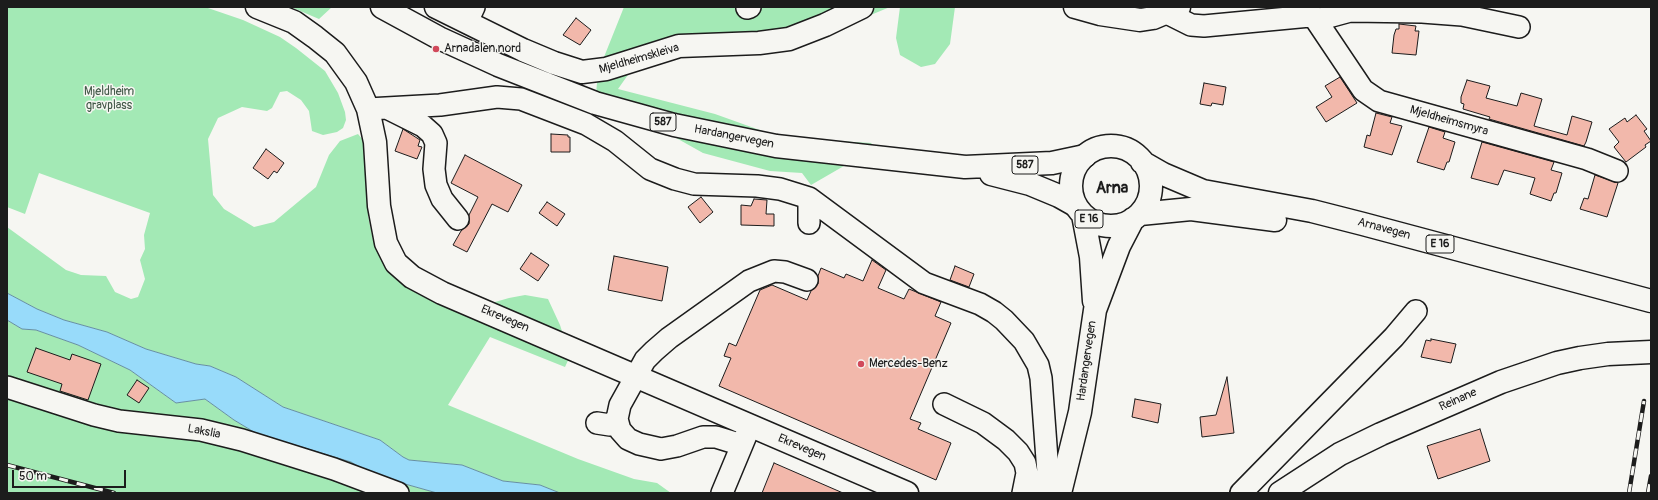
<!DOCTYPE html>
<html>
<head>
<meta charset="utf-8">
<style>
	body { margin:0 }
	#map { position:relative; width:1658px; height:500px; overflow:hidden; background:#f6f6f2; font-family:Pangolin,sans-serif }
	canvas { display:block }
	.frame { position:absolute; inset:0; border:8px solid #1c1c1c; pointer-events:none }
	.scale { position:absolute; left:12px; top:470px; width:114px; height:18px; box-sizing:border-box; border:2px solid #1c1c1c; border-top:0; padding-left:5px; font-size:12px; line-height:14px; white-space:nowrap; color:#1c1c1c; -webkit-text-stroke:3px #f6f6f2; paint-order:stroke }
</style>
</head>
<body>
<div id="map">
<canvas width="1658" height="500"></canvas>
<div class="frame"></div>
<div class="scale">50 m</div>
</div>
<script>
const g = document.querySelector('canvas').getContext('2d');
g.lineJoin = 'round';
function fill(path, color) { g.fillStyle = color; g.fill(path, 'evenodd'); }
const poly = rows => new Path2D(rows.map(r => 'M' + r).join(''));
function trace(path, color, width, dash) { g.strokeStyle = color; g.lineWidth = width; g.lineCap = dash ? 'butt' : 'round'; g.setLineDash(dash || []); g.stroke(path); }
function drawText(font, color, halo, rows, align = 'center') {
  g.font = font + ' Pangolin,sans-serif'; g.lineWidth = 3; g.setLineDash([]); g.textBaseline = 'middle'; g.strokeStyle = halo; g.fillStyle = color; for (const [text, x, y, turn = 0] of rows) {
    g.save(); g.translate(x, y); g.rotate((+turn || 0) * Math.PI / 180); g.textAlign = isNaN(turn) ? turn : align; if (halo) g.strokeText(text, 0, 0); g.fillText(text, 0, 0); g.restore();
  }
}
fill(poly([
	[7,7,205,7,243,20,280,37,296,48,325,71,338,93,345,112,346,120,343,128,337,132,323,135,312,131,309,111,301,100,287,91,280,92,272,108,267,111,242,107,218,118,208,139,213,195,224,209,254,227,274,222,316,187,329,155,340,141,358,134,368,146,368,216,373,240,380,258,392,273,488,304,509,298,525,295,548,299,560,325,570,356,565,367,490,337,448,405,578,459,634,479,657,483,671,493,560,493,540,485,503,481,462,465,409,460,403,457,380,440,283,407,236,377,210,366,196,364,146,349,107,332,64,320,37,309,7,293,7,227,66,270,81,275,106,276,115,292,131,299,138,297,145,279,140,260,145,249,144,235,150,213,39,173,25,214,7,207],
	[291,7,332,7,319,19],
	[624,7,890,7,861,19,677,56,630,72,618,89,715,114,782,138,872,143,856,159,811,185,802,173,770,171,703,153,653,125,595,105,598,72],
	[900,7,955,7,950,44,935,64,921,67,900,55,896,38],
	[7,320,22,329,36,330,78,345,130,370,176,403,205,399,234,420,259,435,280,443,288,443,351,462,363,469,398,482,437,493,7,493]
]), '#a3e9b5');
const water = poly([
	[7,293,37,309,64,320,107,332,146,349,196,364,210,366,236,377,283,407,380,440,403,457,409,460,462,465,503,481,540,485,560,493,437,493,398,482,363,469,351,462,288,443,280,443,259,435,234,420,205,399,176,403,130,370,78,345,36,330,22,329,7,320,7,293]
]);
fill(water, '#98dbfa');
trace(water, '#668fa1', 1);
const building = poly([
	[576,18,591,30,580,45,563,35,576,18],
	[1399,24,1416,26,1415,31,1419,31,1416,55,1392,53,1394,35,1396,29,1399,29,1399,24],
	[1340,77,1357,103,1326,122,1316,107,1332,97,1325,86,1340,77],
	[1467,80,1490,86,1486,98,1517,106,1521,93,1542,99,1534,126,1567,135,1572,116,1592,122,1586,142,1584,146,1489,119,1490,117,1463,109,1464,104,1461,103,1461,97,1467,80],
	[1204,83,1226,87,1223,105,1212,103,1211,106,1200,104,1204,83],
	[1376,113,1392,117,1390,123,1402,126,1392,155,1364,147,1367,135,1370,136,1376,113],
	[1636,115,1647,129,1644,131,1651,141,1645,145,1646,147,1626,162,1614,147,1619,142,1609,129,1625,118,1627,122,1636,115],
	[1429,127,1445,132,1443,138,1455,142,1449,162,1447,162,1444,170,1417,162,1429,127],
	[403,129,420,140,418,146,422,147,417,159,395,151,403,129],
	[551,134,568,135,568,137,570,137,570,152,551,152,551,134],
	[1482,142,1554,162,1551,170,1562,173,1556,193,1554,193,1551,201,1530,194,1535,178,1504,170,1498,185,1471,178,1482,142],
	[266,149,284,163,277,173,274,171,268,179,253,168,266,149],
	[465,155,522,185,508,212,492,204,467,252,453,245,461,231,469,224,469,215,478,197,451,183,465,155],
	[1595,175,1618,183,1607,217,1580,209,1584,198,1588,199,1595,175],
	[701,197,713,212,700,223,688,207,701,197],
	[754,199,767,200,766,214,774,214,774,226,741,225,741,205,751,206,754,199],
	[547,202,565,214,557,226,539,213,547,202],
	[531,253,549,265,538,281,520,269,531,253],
	[614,256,668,267,662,301,608,290,614,256],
	[872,260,886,270,878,288,904,299,909,289,941,302,935,316,951,323,910,419,921,423,918,429,951,443,936,480,719,386,731,358,724,356,729,343,736,346,760,290,772,285,807,300,811,291,818,284,818,276,821,268,844,278,846,274,863,281,872,260],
	[955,266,974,274,969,287,950,280,955,266],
	[1431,339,1456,344,1451,363,1421,357,1426,340,1431,341,1431,339],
	[36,348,70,360,72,354,101,364,88,400,60,391,62,384,27,372,36,348],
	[1227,377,1234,433,1202,437,1200,417,1216,415,1227,377],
	[137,380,149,388,139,403,127,395,137,380],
	[1135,399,1161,404,1158,423,1132,417,1135,399],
	[1480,429,1490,461,1438,479,1427,446,1480,429],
	[774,463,843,493,762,493,774,463]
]);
fill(building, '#f2b8ab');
trace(building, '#1c1c1c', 1);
const minor = poly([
	[747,8,750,7],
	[1167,13,1191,25,1204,26,1310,16,1314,17,1363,90,1379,101,1587,159,1617,171],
	[1317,20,1350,11,1422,12,1462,15,1519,27],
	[467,22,474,7],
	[387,108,423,126,432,134,436,143,434,169,436,185,442,199,458,219],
	[368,109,440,105,497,97,521,99,586,124,615,141,650,169,675,179,694,184,757,186,780,189,809,198,924,283,980,304,994,312,1004,320,1024,341,1038,365,1041,378,1048,473,1041,493],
	[809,223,809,198],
	[7,387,94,415,119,421,201,430,242,440,334,469,398,493],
	[944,404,983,423,1006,440,1018,452,1025,463,1027,473,1023,493],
	[597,423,610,425,617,419],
	[742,445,716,437,703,437,677,446,661,449,639,444,628,439,620,430,617,419,620,405,645,360,654,351,669,338,749,281,774,271,785,272,807,280],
	[722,493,747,433],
	[1241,493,1394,337,1416,311]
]);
const major = poly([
	[257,7,294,22,315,37,335,53,356,82,368,109,375,142,379,206,386,243,396,263,412,277,442,293,907,493],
	[382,7,439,38,498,65,595,103,674,125,776,146,965,167,1052,163,1085,156],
	[436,7,523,50,554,63,582,72,606,69,679,46,759,43,789,39,825,25,862,7],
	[1075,7,1100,14,1140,20,1153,18,1179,7],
	[991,174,1030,184,1059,196,1075,205],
	[1280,493,1340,454,1381,434,1501,382,1557,363,1580,358,1608,354,1651,352]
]);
const highway = poly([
	'1071 186a40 40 0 1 1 80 0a40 40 0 1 1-80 0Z',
	[1142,162,1163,174,1203,191,1312,211,1363,224,1651,301],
	[1140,214,1191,209,1275,220],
	[1083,215,1091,257,1094,301],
	[1060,493,1080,412,1095,310,1119,246,1133,219]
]);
trace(minor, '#1c1c1c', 24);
trace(major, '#1c1c1c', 25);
trace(highway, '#1c1c1c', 25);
trace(minor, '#f6f6f2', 21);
trace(major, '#f6f6f2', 22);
trace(highway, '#f6f6f2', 22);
const rail = poly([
	[7,465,114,493],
	[1629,493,1644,401],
	[1648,493,1651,476]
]);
trace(rail, '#1c1c1c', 4.5);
trace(rail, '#f6f6f2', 3, [9]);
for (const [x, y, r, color] of [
	[436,49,4,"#d1495b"],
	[861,364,4,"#d1495b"]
]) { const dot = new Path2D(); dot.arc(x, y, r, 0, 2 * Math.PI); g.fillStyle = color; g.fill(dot); trace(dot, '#f6f6f2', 1.5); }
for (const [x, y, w] of [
	[663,122,26],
	[1025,165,26],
	[1089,219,28],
	[1440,244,28]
]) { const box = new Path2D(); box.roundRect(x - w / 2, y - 9, w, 18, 3); g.fillStyle = '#f6f6f2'; g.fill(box); trace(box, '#1c1c1c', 1); }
drawText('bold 11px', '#1c1c1c', null, [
	["587",663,122],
	["587",1025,165],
	["E 16",1089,219],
	["E 16",1440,244]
]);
drawText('12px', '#1c1c1c', '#f6f6f2', [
	["Arnadalen nord",444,49],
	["Mercedes-Benz",869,364]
], 'left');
drawText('12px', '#1c1c1c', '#f6f6f2', [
	["Mjeldheimskleiva",639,59,-16],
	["Mjeldheimsmyra",1449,121,16],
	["Hardangervegen",734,137,11],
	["Arnavegen",1384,229,15],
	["Ekrevegen",505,319,23],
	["Hardangervegen",1087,361,-82],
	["Reinane",1458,400,-24],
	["Lakslia",204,432,11],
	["Ekrevegen",802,448,23]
]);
drawText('12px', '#445a4a', '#f6f6f2', [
	["Mjeldheim",109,92],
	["gravplass",109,106]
]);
drawText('bold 16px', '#1c1c1c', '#f6f6f2', [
	["Arna",1112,189]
]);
</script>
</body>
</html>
